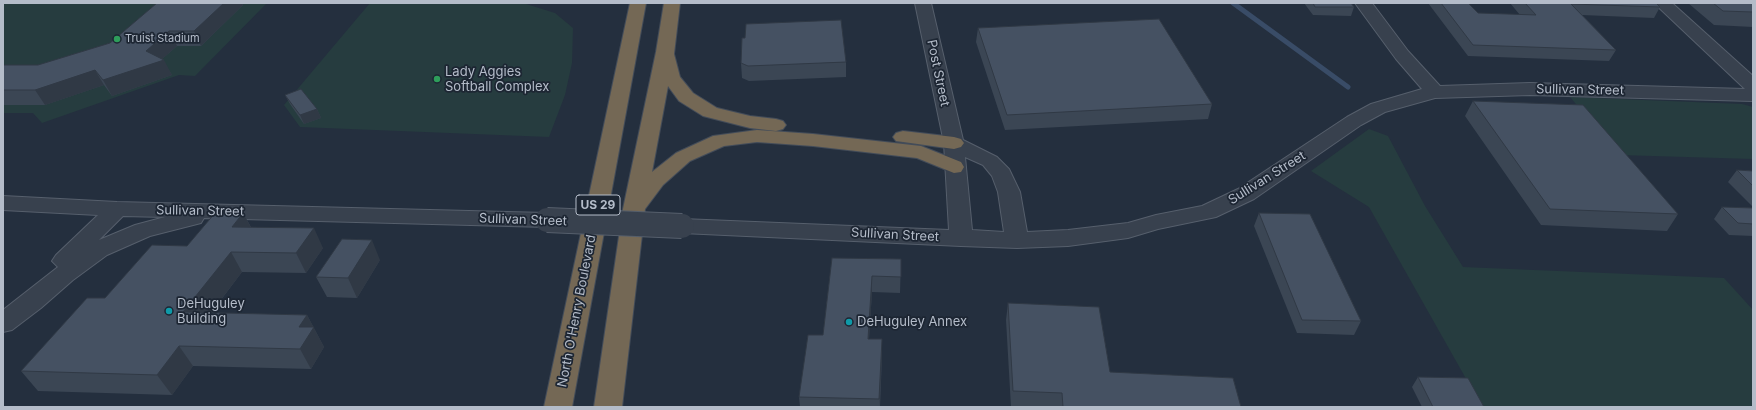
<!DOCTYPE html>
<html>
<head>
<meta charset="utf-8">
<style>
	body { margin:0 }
	#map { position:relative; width:1756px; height:410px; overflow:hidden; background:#242f3e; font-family:Inter,sans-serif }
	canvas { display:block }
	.frame { position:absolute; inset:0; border:4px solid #b4bcc9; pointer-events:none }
</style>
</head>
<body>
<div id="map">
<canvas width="1756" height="410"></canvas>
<div class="frame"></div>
</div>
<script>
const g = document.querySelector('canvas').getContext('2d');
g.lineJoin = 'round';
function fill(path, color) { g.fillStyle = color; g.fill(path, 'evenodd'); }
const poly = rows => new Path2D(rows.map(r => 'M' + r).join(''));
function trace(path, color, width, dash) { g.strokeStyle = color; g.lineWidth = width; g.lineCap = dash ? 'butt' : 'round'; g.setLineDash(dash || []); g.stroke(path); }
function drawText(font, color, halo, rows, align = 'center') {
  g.font = font + ' Inter,sans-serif'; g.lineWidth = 3.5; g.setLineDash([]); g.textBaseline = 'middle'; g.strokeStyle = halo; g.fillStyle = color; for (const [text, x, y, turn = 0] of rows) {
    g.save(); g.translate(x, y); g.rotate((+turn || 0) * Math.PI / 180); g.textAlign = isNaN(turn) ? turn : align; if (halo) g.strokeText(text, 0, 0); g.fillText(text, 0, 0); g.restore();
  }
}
fill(poly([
	[3,3,267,3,195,76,179,75,42,123,33,113,3,113],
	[370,3,526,4,555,13,573,28,572,63,565,95,549,137,300,127,284,105],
	[1570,97,1742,104,1753,107,1753,159,1619,155],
	[1369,129,1388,136,1425,206,1463,267,1724,278,1753,310,1753,407,1482,407,1369,207,1311,171]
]), '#263c3f');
trace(poly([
	[1233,3,1348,87]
]), '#394c67', 5);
const minor = poly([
	[915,3,931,3,963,140,997,157,1009,169,1020,192,1027,232,1068,230,1128,223,1156,215,1202,206,1238,189,1347,117,1371,104,1422,89,1396,59,1355,3,1372,3,1408,51,1440,86,1530,83,1745,89,1654,3,1672,3,1753,76,1753,101,1530,95,1435,98,1385,112,1361,125,1254,199,1216,217,1158,229,1128,238,1068,246,1017,248,961,246,682,233,674,231,671,226,674,221,682,219,949,230,944,143,915,3],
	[965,157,983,165,992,176,998,192,1004,232,972,230,965,157],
	[3,196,117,202,547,213,555,215,558,220,555,225,547,227,204,218,201,223,150,236,107,255,73,280,41,308,12,330,3,332,3,310,58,267,52,261,56,255,98,215,3,210,3,196],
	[123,216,165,217,135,225,99,240,123,216]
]);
const highway = poly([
	[630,3,646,3,572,407,544,407,630,3],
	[664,3,680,3,674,54,680,77,693,93,717,108,750,116,776,119,783,121,786,125,783,129,776,131,750,128,703,116,679,101,668,86,652,172,676,153,713,136,757,130,813,134,921,146,961,162,964,167,961,172,954,173,917,158,813,146,757,142,724,146,690,161,663,185,645,209,622,407,594,407,623,209,656,52,664,3],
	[903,131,954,137,961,139,964,143,961,147,954,149,896,141,893,137,896,133,903,131]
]);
trace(minor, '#565f6c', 2);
trace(highway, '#434c59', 2);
fill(minor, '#38414e');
fill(highway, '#746855');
const minorBridge = poly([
	[547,220,682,226]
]);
trace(minorBridge, '#565f6c', 26, []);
trace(minorBridge, '#38414e', 24);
fill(poly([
	[157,3,242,3,243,5,201,46,177,46,162,59,172,75,112,96,104,85,45,105,3,105,3,65,38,65,110,43],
	[1304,3,1351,3,1354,7,1351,16,1313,15],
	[1428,3,1468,3,1478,13,1520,15,1510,3,1656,3,1660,7,1654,18,1582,15,1616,50,1609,61,1468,56],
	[1688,3,1753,3,1753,27,1714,25],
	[978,28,1212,104,1208,119,1005,130,976,42],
	[846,62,846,77,749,81,742,78,741,63],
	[285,95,317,109,321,118,304,124,290,104],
	[1473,101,1678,214,1667,231,1541,225,1465,116],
	[1737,170,1753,171,1753,207,1728,182],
	[1722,207,1753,208,1753,236,1729,235,1714,219],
	[243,213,251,227,323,248,306,273,242,272,211,313,307,315,324,347,311,369,193,366,172,395,38,391,21,371,187,246],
	[1259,213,1361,321,1354,335,1297,333,1254,226],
	[832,258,901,259,900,293,872,292,869,339,882,339,882,356,880,407,800,407,799,397,823,335],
	[380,260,357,298,327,297,316,277],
	[1008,303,1110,372,1241,407,1011,407,1006,320],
	[1418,377,1484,407,1422,407,1412,387]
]), '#3b4654');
fill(poly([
	[224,3,242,3,243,5,201,46,194,31],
	[169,31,177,46,161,60,164,60,172,75,112,96,103,80,146,51],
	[95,70,104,85,45,105,35,90],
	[317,109,321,118,304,124,300,115],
	[243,213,254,233,232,227],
	[314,228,323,248,306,273,296,253],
	[372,240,380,260,357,298,348,278],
	[231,252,242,272,196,332,183,312],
	[872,276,872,292,868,355,868,339],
	[307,315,324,347,311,369,300,349,299,327],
	[882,339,882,356,879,407,879,399],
	[179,346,193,366,172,395,157,375]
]), '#303945');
const building = poly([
	[157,3,224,3,194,31,169,31,146,51,164,60,103,80,95,70,35,90,3,90,3,65,38,65,110,43,157,3],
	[1313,3,1351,3,1354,7,1315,7,1313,3],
	[1441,3,1468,3,1478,13,1536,15,1525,3,1656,3,1660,7,1571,4,1616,50,1473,45,1441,3],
	[1713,3,1753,3,1753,12,1723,11,1713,3],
	[1159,19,1212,104,1007,115,978,28,1159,19],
	[841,20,846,62,748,66,741,63,742,38,745,38,746,24,841,20],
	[301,89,317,109,300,115,285,95,301,89],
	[1473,101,1583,105,1678,214,1550,209,1473,101],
	[1737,170,1753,171,1753,186,1737,170],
	[1722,207,1753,208,1753,224,1738,223,1722,207],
	[215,213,243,213,232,227,314,228,296,253,231,252,183,312,307,315,299,327,314,327,300,349,179,346,157,375,21,371,87,298,105,298,152,245,187,246,215,213],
	[1259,213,1310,214,1361,321,1302,320,1259,213],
	[342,239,372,240,348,278,316,277,342,239],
	[832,258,901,259,901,277,872,276,868,339,882,339,879,399,799,397,808,335,823,335,832,258],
	[1008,303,1099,307,1110,372,1233,378,1241,407,1063,407,1062,393,1013,391,1008,303],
	[1418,377,1468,378,1484,407,1433,407,1418,377]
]);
fill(building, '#455162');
trace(building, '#303945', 1);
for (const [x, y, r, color] of [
	[117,39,4,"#2e9e5b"],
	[437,79,4,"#2e9e5b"],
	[169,311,4,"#0f9aa8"],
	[849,322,4,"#0f9aa8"]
]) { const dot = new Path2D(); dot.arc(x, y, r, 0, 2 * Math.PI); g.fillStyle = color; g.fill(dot); trace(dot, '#1d2633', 1.5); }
drawText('11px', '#b4bcc9', '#1d2633', [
	["Truist Stadium",125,39]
], 'left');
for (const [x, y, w] of [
	[598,205,44]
]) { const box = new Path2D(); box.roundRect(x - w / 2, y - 10, w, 20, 3); g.fillStyle = '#1d2633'; g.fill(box); trace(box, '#b4bcc9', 1); }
drawText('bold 12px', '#b4bcc9', null, [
	["US 29",598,205]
]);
drawText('13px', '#b4bcc9', '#1d2633', [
	["Lady Aggies",445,72],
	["Softball Complex",445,87],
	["DeHuguley",177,304],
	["Building",177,319],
	["DeHuguley Annex",857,322]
], 'left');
drawText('13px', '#b4bcc9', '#1d2633', [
	["Post Street",938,73,78],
	["Sullivan Street",1580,90,1],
	["Sullivan Street",1267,178,-32],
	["Sullivan Street",200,211,1],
	["Sullivan Street",523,220,2],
	["Sullivan Street",895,235,3],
	["North O'Henry Boulevard",577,311,-79]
]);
</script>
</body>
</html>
